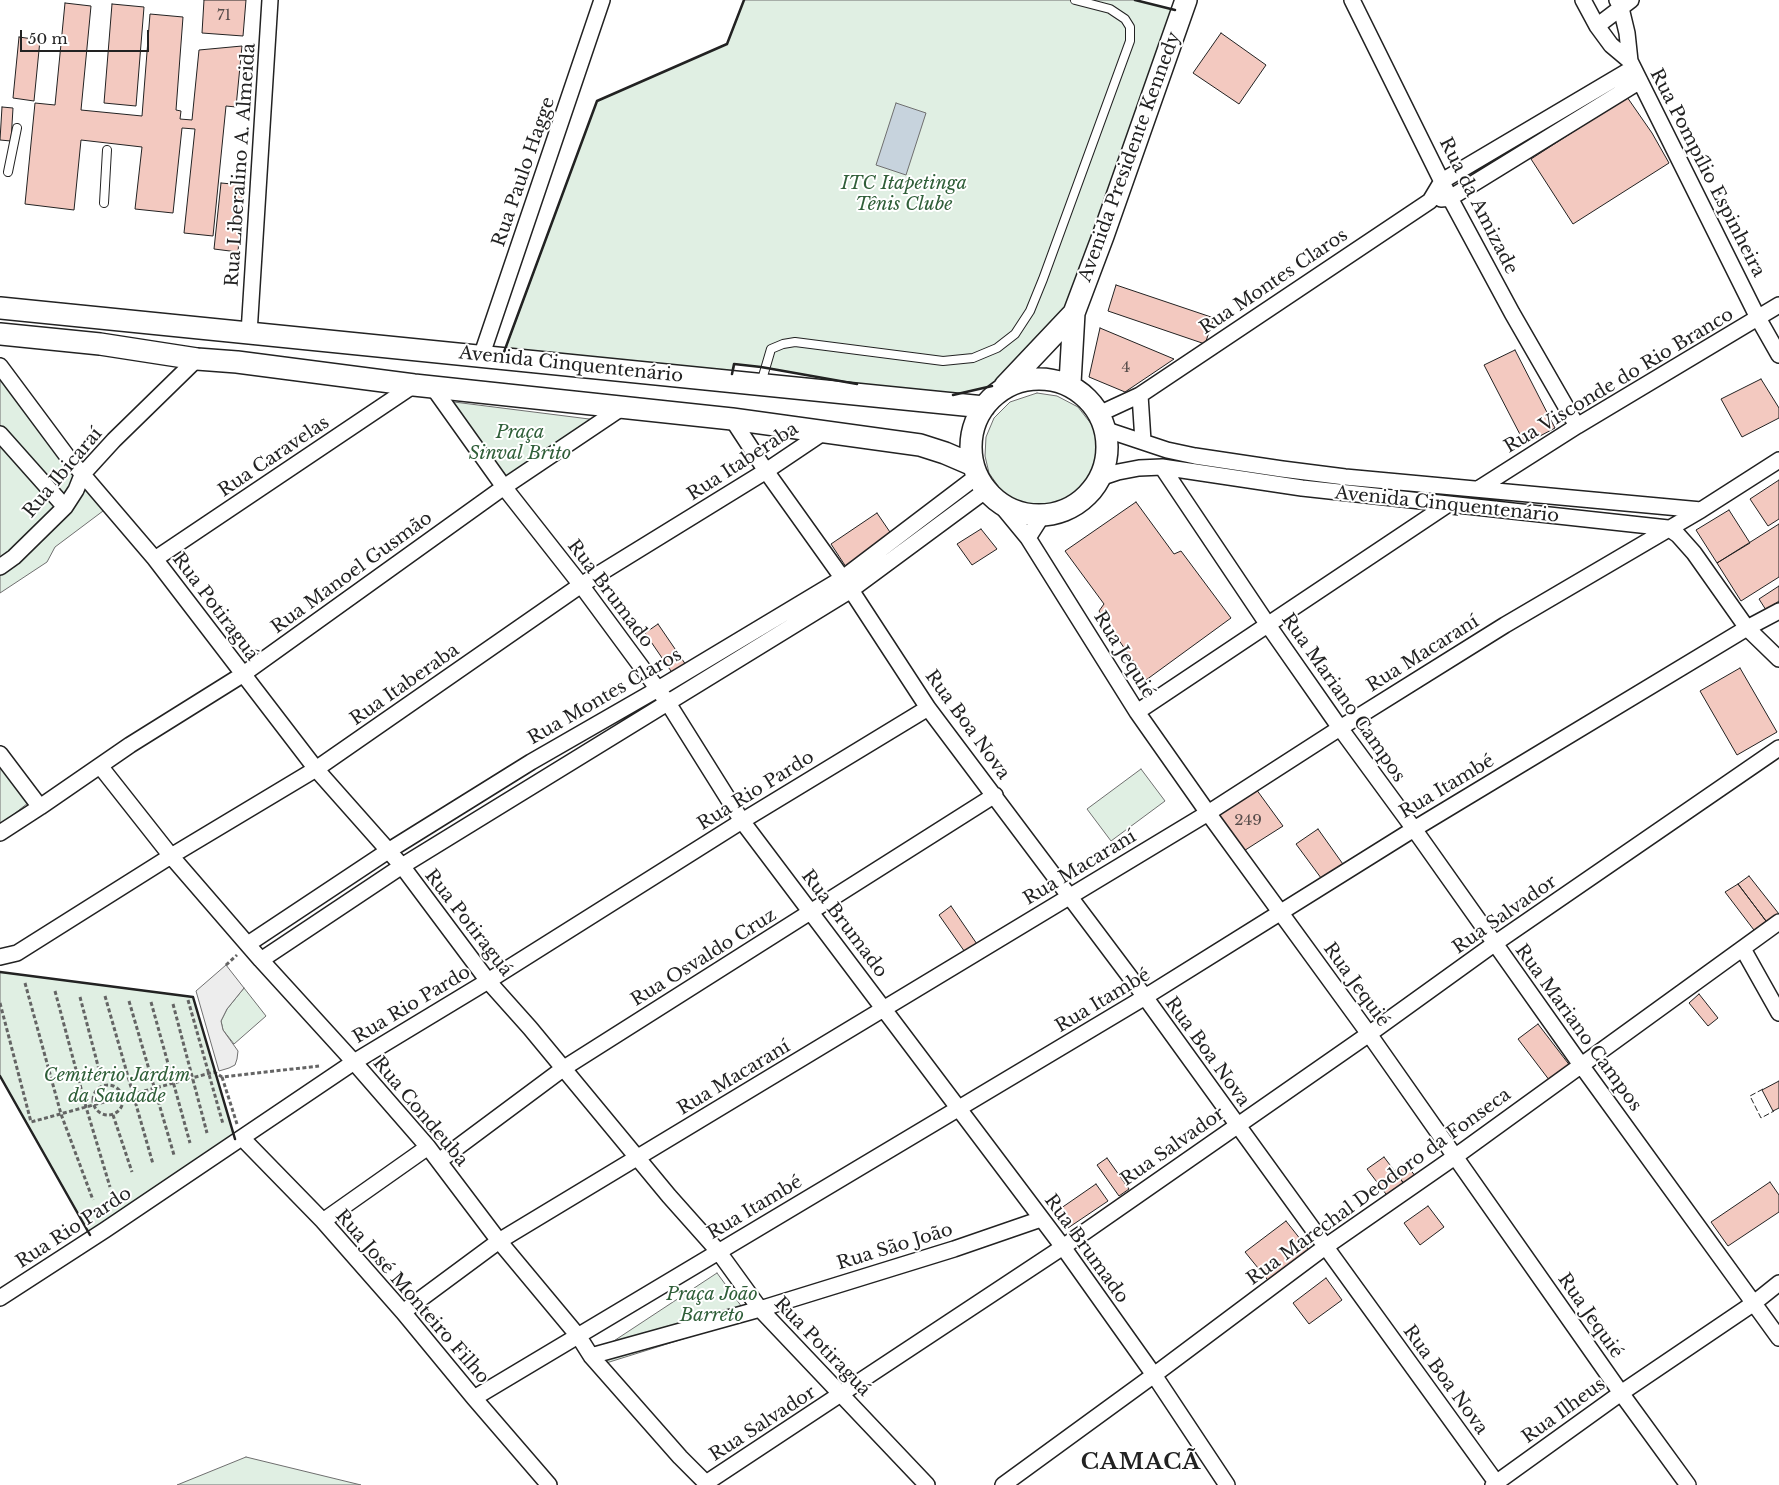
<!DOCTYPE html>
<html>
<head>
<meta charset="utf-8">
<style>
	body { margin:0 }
	#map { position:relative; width:1779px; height:1485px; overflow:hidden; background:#fff; font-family:"Libre Baskerville",serif }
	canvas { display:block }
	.scale { position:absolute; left:20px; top:30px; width:129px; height:22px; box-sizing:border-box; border:2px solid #222; border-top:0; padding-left:6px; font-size:15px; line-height:18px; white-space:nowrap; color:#222; -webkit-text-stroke:4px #fff; paint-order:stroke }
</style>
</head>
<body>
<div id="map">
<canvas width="1779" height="1485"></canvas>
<div class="scale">50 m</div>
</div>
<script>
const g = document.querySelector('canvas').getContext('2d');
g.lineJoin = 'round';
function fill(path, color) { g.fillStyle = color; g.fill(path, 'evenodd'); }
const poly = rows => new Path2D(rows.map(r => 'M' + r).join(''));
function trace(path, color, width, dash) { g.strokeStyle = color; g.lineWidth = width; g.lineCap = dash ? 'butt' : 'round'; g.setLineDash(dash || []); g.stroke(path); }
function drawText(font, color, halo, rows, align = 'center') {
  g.font = font + ' "Libre Baskerville",serif'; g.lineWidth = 4; g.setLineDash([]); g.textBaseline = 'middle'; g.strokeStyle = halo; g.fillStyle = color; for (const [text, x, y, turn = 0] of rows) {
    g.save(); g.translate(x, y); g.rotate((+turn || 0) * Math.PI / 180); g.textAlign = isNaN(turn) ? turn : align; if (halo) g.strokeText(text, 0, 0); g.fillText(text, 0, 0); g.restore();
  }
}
const green = poly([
	[744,0,1135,0,1175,10,1068,321,1002,384,937,398,761,367,735,364,729,388,501,361,597,101,727,44,744,0],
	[0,366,107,508,55,547,47,562,0,593,0,366],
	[1037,393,1057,396,1078,407,1092,425,1099,447,1098,465,1089,481,1069,496,1048,508,1023,506,1003,493,989,473,985,456,986,437,994,418,1010,402,1037,393],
	[446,401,613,422,513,488,446,401],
	[0,767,28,803,0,825,0,767],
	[1141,769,1165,801,1111,841,1087,809,1141,769],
	[0,972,193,997,236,1142,93,1240,0,1076,0,972],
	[244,988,266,1016,234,1044,223,1030,221,1021,227,1009,244,988],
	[717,1273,750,1318,603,1364,594,1354,717,1273],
	[246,1457,361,1485,177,1485,246,1457]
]);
fill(green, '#e0efe3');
trace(green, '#6f6f6f', 1);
const parking = poly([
	[226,965,244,988,227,1009,221,1021,223,1030,238,1051,237,1059,235,1065,229,1068,219,1071,196,991,226,965]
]);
fill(parking, '#ededed');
trace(parking, '#6f6f6f', 1);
const water = poly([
	[896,103,926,113,906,175,876,165,896,103]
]);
fill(water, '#c7d3dd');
trace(water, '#6f6f6f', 1);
const building = poly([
	[204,0,246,0,243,36,202,33,204,0],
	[65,3,91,6,81,110,142,116,150,14,183,17,176,110,181,111,180,119,192,120,199,50,242,46,236,107,226,106,213,236,184,233,195,129,182,128,173,213,135,209,142,147,81,140,74,210,25,204,35,103,55,105,65,3],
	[112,4,144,7,136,106,104,103,112,4],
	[1221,33,1266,65,1239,104,1193,73,1221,33],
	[19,37,40,40,34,101,13,98,19,37],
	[1627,97,1652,133,1669,163,1573,224,1531,159,1627,97],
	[2,107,13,108,11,141,0,140,2,107],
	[221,183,243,185,238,252,214,249,221,183],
	[1116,285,1214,318,1205,344,1108,311,1116,285],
	[1100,328,1174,359,1125,392,1089,377,1100,328],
	[1515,350,1555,428,1525,444,1484,365,1515,350],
	[1761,379,1779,408,1779,418,1742,437,1721,399,1761,379],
	[1779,480,1779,519,1768,526,1750,499,1779,480],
	[1136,502,1174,554,1181,551,1231,618,1146,680,1099,611,1104,604,1065,551,1136,502],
	[1729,510,1750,543,1717,563,1696,530,1729,510],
	[877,513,894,538,848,570,831,544,877,513],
	[1779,524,1779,577,1741,601,1717,563,1779,524],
	[981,529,997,549,972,565,957,544,981,529],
	[1779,586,1779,601,1766,610,1759,599,1779,586],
	[658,624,686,665,673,674,645,633,658,624],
	[1740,668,1777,732,1737,755,1700,691,1740,668],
	[1256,789,1283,826,1239,854,1213,816,1256,789],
	[1318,829,1345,867,1324,882,1296,844,1318,829],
	[1749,876,1779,914,1779,917,1769,925,1738,884,1749,876],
	[1738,884,1769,925,1757,934,1725,892,1738,884],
	[951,906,979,947,967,955,939,915,951,906],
	[1699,994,1718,1018,1708,1026,1689,1003,1699,994],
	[1538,1024,1571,1067,1553,1085,1518,1039,1538,1024],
	[1779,1081,1779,1108,1773,1111,1762,1090,1779,1081],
	[1384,1157,1405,1185,1389,1198,1367,1169,1384,1157],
	[1107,1158,1129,1189,1119,1196,1097,1165,1107,1158],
	[1405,1163,1416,1177,1405,1185,1394,1171,1405,1163],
	[1770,1182,1779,1195,1779,1212,1728,1246,1711,1222,1770,1182],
	[1096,1184,1108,1201,1065,1230,1054,1213,1096,1184],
	[1428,1206,1444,1227,1420,1245,1404,1223,1428,1206],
	[1286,1221,1312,1254,1271,1284,1245,1252,1286,1221],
	[1326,1278,1342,1300,1309,1324,1293,1303,1326,1278]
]);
fill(building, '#f3c9c0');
trace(building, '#222', 1);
const lane = poly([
	[8,172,17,128],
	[104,203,107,150],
	[761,383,771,349,783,344,795,342,943,361,973,358,997,348,1015,334,1030,311,1043,279,1130,41,1130,27,1125,19,1110,9,1075,0]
]);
const street = poly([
	[1352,0,1450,198,1512,313,1577,426],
	[1583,0,1597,26,1611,45,1630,61],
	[1617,0,1621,8,1627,33,1630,61,1758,318,1779,355],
	[1597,26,1631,0],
	[1441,199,1450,198,1640,81],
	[249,333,270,0],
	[481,357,602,0],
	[0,366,67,456,155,559,316,769,402,866,488,981,530,1028,669,1196,718,1251,760,1309,927,1485],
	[432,386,504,487,581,585,668,703,742,821,1063,1247,1154,1375,1227,1485],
	[1140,395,1143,441],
	[1101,413,1140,395,1430,201,1442,181,1633,68],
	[732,419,766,471,851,590,928,708,1145,997,1498,1485],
	[1107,430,1167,450,1195,456,1282,469,1345,477,1701,510],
	[0,434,65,507],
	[1162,467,1268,625,1340,728,1414,829,1581,1065,1779,1338],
	[1100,478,1118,472,1139,468,1162,467,1302,488,1668,528,1678,535,1694,553,1747,628,1779,659],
	[1478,489,1577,426,1779,305],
	[1000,504,1028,538,1137,712,1208,813,1369,1034,1621,1393,1688,1485],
	[1028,538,1042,516],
	[155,559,414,385],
	[0,567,14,557,65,507,76,490,82,475,114,440,197,359],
	[1137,712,1447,505],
	[0,754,40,807],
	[100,766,171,856,261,960,354,1062,428,1147,499,1241,579,1337,591,1356,680,1457,708,1485],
	[0,833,40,807,130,745,242,675,504,487,623,407],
	[248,944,388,851,531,762,658,689,843,578,976,477],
	[1743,949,1779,1013],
	[0,957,17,953,171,856,316,769,581,585,766,471,824,432],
	[261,960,402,866,851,590,985,491],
	[242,1138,323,1221,403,1312,474,1398,549,1485],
	[439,1161,564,1068,995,795],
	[323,1221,428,1147],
	[0,1298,105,1230,354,1062,488,981,742,821,928,708],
	[403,1312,499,1241,1208,813,1340,728,1505,625,1701,510,1779,460],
	[591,1356,760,1309,954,1249,1041,1219],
	[474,1398,1145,997,1414,829,1747,628,1779,611],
	[706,1483,1063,1247,1369,1034,1494,944,1779,748],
	[1003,1485,1154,1375,1325,1247,1456,1156,1779,922],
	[1493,1485,1621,1393,1754,1303,1779,1283]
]);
const secondary = poly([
	[0,308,984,407],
	[0,334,100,344,197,359,237,362,414,385,732,419,920,445,945,453,973,465],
	'971 447a68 68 0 1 1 136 0a68 68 0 1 1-136 0Z',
	[1070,383,1074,313,1103,236,1186,0],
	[1005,386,1074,313]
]);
trace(lane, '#222', 10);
trace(street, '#222', 18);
trace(secondary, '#222', 24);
trace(poly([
	[226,965,237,955],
	[25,983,61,1114,93,1200],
	[55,991,86,1107,110,1187],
	[105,996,153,1164],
	[80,997,103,1085],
	[188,1000,223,1124],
	[129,1001,174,1155],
	[151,1002,190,1143],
	[0,1003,31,1122,214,1072,222,1077,319,1066],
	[173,1004,207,1133],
	[222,1077,237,1124],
	'93 1100a15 15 0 1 1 30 0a15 15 0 1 1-30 0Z',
	[113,1115,132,1172]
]), '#646464', 3, [4, 2.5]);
trace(lane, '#fff', 8);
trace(street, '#fff', 15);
trace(secondary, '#fff', 21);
trace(poly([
	[1763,1089,1750,1096,1761,1118,1774,1111]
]), '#222', 1, [6, 2.5]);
trace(poly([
	[1135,0,1175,10],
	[504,352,597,101,727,44,744,0],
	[732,374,734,364,761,367,857,384],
	[953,395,992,386],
	[0,972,193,997,235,1139],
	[0,1076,90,1235]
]), '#222', 2.5);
drawText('15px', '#564c4a', null, [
	["71",224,16],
	["4",1126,368],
	["249",1248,821]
]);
drawText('18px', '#222', '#fff', [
	["Avenida Presidente Kennedy",1130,157,-70],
	["Rua Liberalino A. Almeida",241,165,-86],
	["Rua Paulo Hagge",524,172,-71],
	["Rua Pompílio Espinheira",1707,173,63],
	["Rua da Amizade",1478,206,63],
	["Rua Montes Claros",1274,282,-34],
	["Avenida Cinquentenário",571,365,6],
	["Rua Visconde do Rio Branco",1619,381,-31],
	["Rua Caravelas",274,457,-34],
	["Rua Itaberaba",743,462,-33],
	["Rua Ibicaraí",63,473,-50],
	["Avenida Cinquentenário",1447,505,6],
	["Rua Manoel Gusmão",352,573,-36],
	["Rua Brumado",610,594,53],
	["Rua Potiraguá",215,607,53],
	["Rua Macaraní",1423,654,-32],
	["Rua Jequié",1124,655,58],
	["Rua Itaberaba",405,685,-35],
	["Rua Montes Claros",605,697,-30],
	["Rua Mariano Campos",1343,698,55],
	["Rua Boa Nova",967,725,54],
	["Rua Itambé",1447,787,-31],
	["Rua Rio Pardo",756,791,-32],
	["Rua Macaraní",1080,868,-31],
	["Rua Salvador",1505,915,-35],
	["Rua Potiraguá",468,923,52],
	["Rua Brumado",844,924,53],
	["Rua Osvaldo Cruz",704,958,-32],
	["Rua Jequié",1356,985,54],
	["Rua Itambé",1103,1001,-31],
	["Rua Rio Pardo",412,1005,-31],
	["Rua Mariano Campos",1578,1028,54],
	["Rua Boa Nova",1207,1052,54],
	["Rua Macaraní",734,1078,-31],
	["Rua Condeuba",420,1112,50],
	["Rua Salvador",1173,1147,-35],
	["Rua Marechal Deodoro da Fonseca",1379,1187,-36],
	["Rua Itambé",755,1208,-31],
	["Rua Rio Pardo",74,1228,-33],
	["Rua São João",895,1247,-17],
	["Rua Brumado",1086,1249,54],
	["Rua José Monteiro Filho",412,1297,49],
	["Rua Jequié",1590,1316,55],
	["Rua Potiraguá",822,1347,46],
	["Rua Boa Nova",1445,1380,54],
	["Rua Ilheus",1564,1411,-36],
	["Rua Salvador",763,1424,-33]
]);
drawText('italic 18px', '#2f5e38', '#fff', [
	["ITC Itapetinga",904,184],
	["Tênis Clube",904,205],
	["Praça",520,433],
	["Sinval Brito",520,454],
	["Cemitério Jardim",117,1076],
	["da Saudade",117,1097],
	["Praça João",712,1295],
	["Barreto",712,1316]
]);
g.letterSpacing = '1px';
drawText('bold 22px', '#222', '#fff', [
	["CAMACÃ",1141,1463]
]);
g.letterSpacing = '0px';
</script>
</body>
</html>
